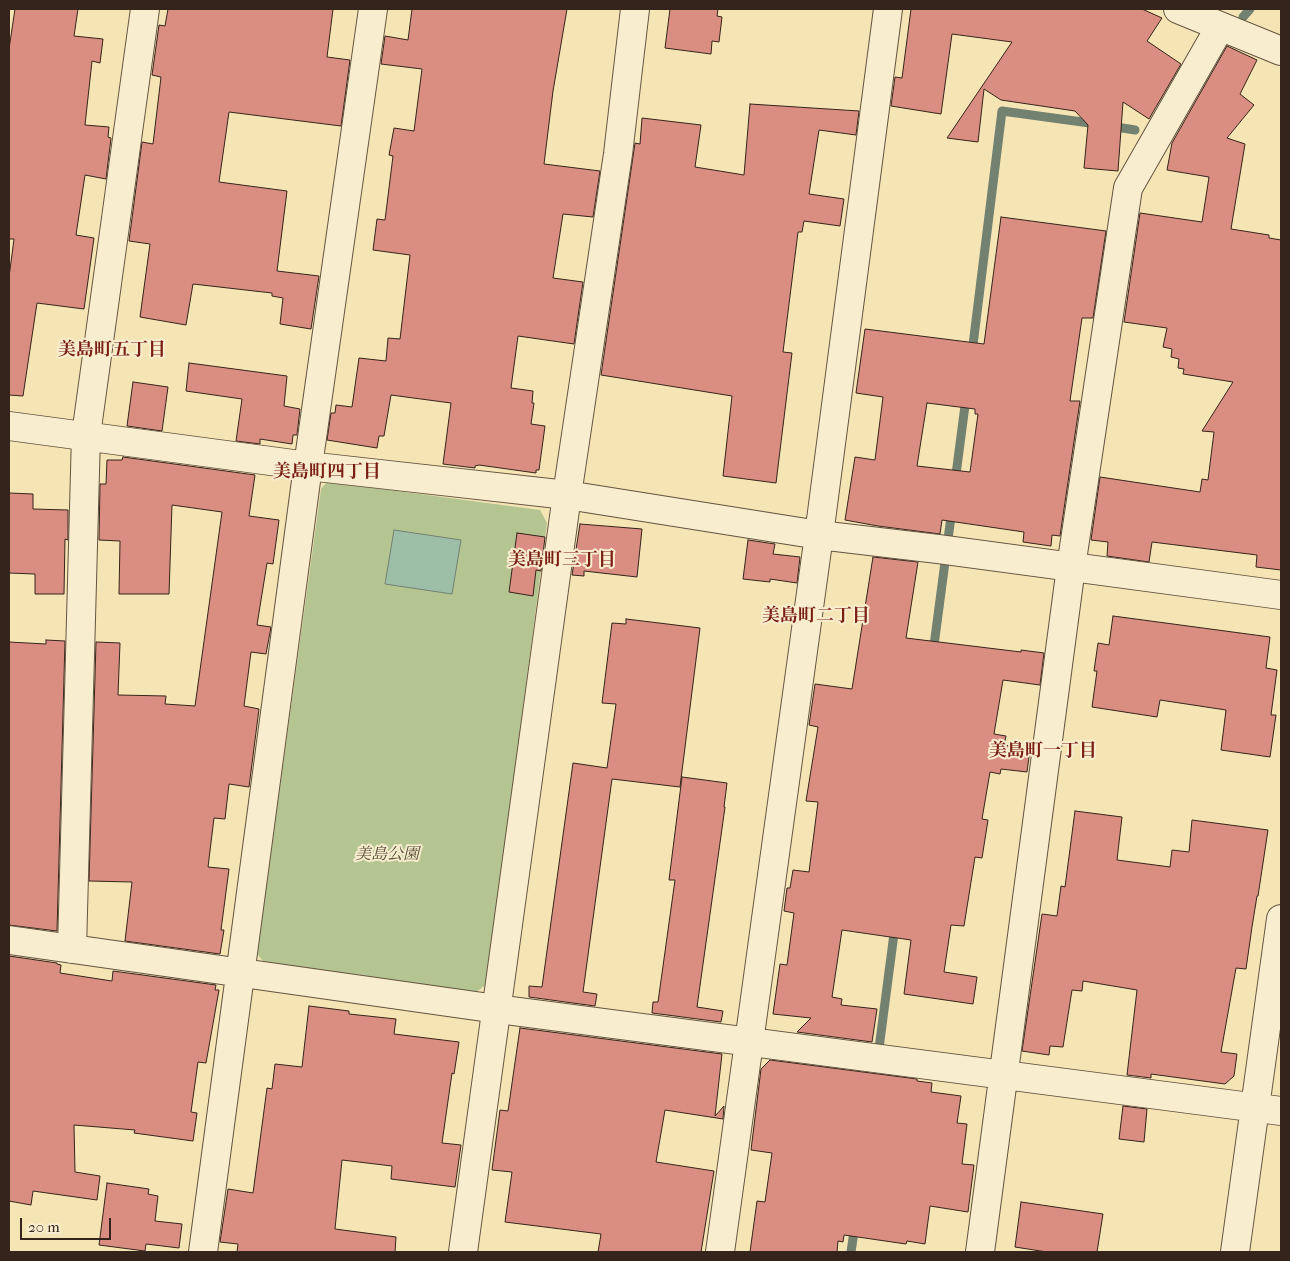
<!DOCTYPE html>
<html>
<head>
<meta charset="utf-8">
<style>
	body { margin:0 }
	#map { position:relative; width:1290px; height:1261px; overflow:hidden; background:#f5e4b4; font-family:"IM FELL French Canon",serif }
	canvas { display:block }
	.frame { position:absolute; inset:0; border:10px solid #34241b; pointer-events:none }
	.scale { position:absolute; left:20px; top:1218px; width:91px; height:22px; box-sizing:border-box; border:2px solid #34241b; border-top:0; padding-left:6px; font-size:15px; line-height:18px; white-space:nowrap; color:#34241b; -webkit-text-stroke:4px #f8edce; paint-order:stroke }
</style>
</head>
<body>
<div id="map">
<canvas width="1290" height="1261"></canvas>
<div class="frame"></div>
<div class="scale">20 m</div>
</div>
<script>
const g = document.querySelector('canvas').getContext('2d');
g.lineJoin = 'round';
function fill(path, color) { g.fillStyle = color; g.fill(path, 'evenodd'); }
const poly = rows => new Path2D(rows.map(r => 'M' + r).join(''));
function trace(path, color, width, dash) { g.strokeStyle = color; g.lineWidth = width; g.lineCap = dash ? 'butt' : 'round'; g.setLineDash(dash || []); g.stroke(path); }
function drawText(font, color, halo, rows, align = 'center') {
  g.font = font + ' "IM FELL French Canon","Noto Serif JP",serif'; g.lineWidth = 4; g.setLineDash([]); g.textBaseline = 'middle'; g.strokeStyle = halo; g.fillStyle = color; for (const [text, x, y, turn = 0] of rows) {
    g.save(); g.translate(x, y); g.rotate((+turn || 0) * Math.PI / 180); g.textAlign = isNaN(turn) ? turn : align; if (halo) g.strokeText(text, 0, 0); g.fillText(text, 0, 0); g.restore();
  }
}
fill(poly([
	[329,482,540,510,547,523,487,984,476,992,265,963,257,954,321,489,326,483]
]), '#b5c592');
const water = poly([
	[394,530,461,540,452,594,385,584,394,530]
]);
fill(water, '#9dbfa8');
trace(water, '#738170', 1);
trace(poly([
	[1243,17,1250,9],
	[1110,126,1135,130],
	[972,353,1002,111,1097,124],
	[955,482,966,398],
	[933,653,952,509],
	[878,1056,895,926],
	[851,1252,855,1225]
]), '#738170', 9);
const building = poly([
	[15,9,78,9,74,36,103,39,100,63,92,61,85,125,109,127,108,137,111,138,106,179,85,175,76,235,94,238,84,309,37,303,23,396,9,395,9,277,14,239,9,239,9,49,15,9],
	[168,9,333,9,327,57,350,60,341,126,229,112,219,182,287,191,277,271,319,276,311,329,280,324,283,298,272,296,272,293,193,284,186,325,140,317,150,244,129,241,142,142,153,144,161,77,152,75,159,25,165,26,168,9],
	[412,9,567,9,553,91,544,164,600,171,593,217,563,214,553,278,583,282,574,344,518,336,511,388,533,391,532,403,534,403,531,424,545,426,539,470,536,470,536,473,479,465,475,466,475,468,443,464,451,403,391,395,384,436,379,436,377,448,327,440,331,413,335,413,336,405,352,407,359,358,386,361,388,338,400,339,410,255,373,250,377,219,385,220,393,156,389,155,394,128,414,131,422,69,381,64,385,36,408,40,412,9],
	[670,9,718,9,717,16,722,17,719,42,712,41,711,54,665,48,670,9],
	[911,9,1142,9,1162,18,1147,41,1181,64,1149,119,1123,102,1118,171,1084,168,1088,125,1075,111,1001,100,984,89,978,142,947,138,1012,42,952,34,941,114,891,106,895,77,902,78,911,9],
	[1227,46,1257,60,1240,94,1254,105,1227,138,1245,144,1231,229,1269,235,1269,238,1281,240,1281,570,1256,567,1257,555,1152,542,1149,562,1107,556,1108,542,1091,540,1100,477,1200,492,1202,479,1208,480,1214,432,1202,431,1233,382,1183,374,1184,369,1178,368,1179,359,1171,357,1172,349,1163,347,1167,328,1124,322,1140,213,1202,222,1209,177,1167,170,1172,143,1227,46],
	[750,104,859,111,856,135,819,130,809,194,844,199,840,226,804,221,802,232,798,232,783,352,792,353,776,483,723,476,732,396,601,375,635,143,640,144,642,118,701,125,695,167,744,175,750,104],
	[1001,217,1106,231,1093,318,1082,318,1070,401,1080,401,1060,536,1052,535,1051,546,1023,542,1024,532,942,520,940,534,878,526,845,520,855,457,875,460,883,397,856,393,865,329,984,344,1001,217],
	[927,403,975,409,975,414,978,414,970,472,917,466,927,403],
	[189,363,287,376,284,406,300,409,297,435,293,435,292,444,260,439,260,444,236,441,242,399,186,391,189,363],
	[133,382,168,387,162,431,127,426,133,382],
	[123,457,255,475,249,516,279,520,273,564,267,563,257,625,271,627,266,654,251,652,244,706,259,709,249,787,229,784,225,819,214,818,208,867,229,869,221,930,224,930,220,954,125,941,132,882,89,881,96,642,120,643,118,695,166,696,165,704,195,706,222,512,172,505,169,594,119,594,120,541,99,540,100,484,106,484,107,460,122,460,123,457],
	[9,493,33,494,33,509,68,510,68,540,65,539,64,594,35,594,35,574,9,573,9,493],
	[580,524,642,529,637,577,584,571,584,576,572,575,580,524],
	[517,533,545,537,541,571,536,570,533,596,509,592,517,533],
	[748,540,775,544,773,554,800,557,797,583,770,579,770,582,743,579,748,540],
	[873,557,918,562,906,638,1021,652,1021,650,1044,653,1040,685,1003,680,994,734,1006,736,1004,745,1030,749,1027,772,1001,769,1000,774,990,772,982,819,988,820,982,858,975,857,964,926,951,925,944,972,977,977,973,1004,904,994,911,940,842,930,832,997,842,999,841,1005,877,1009,872,1042,797,1032,811,1018,773,1014,780,964,787,965,794,913,784,911,787,888,790,888,793,870,809,872,818,802,806,801,818,727,809,725,815,684,852,689,873,557],
	[1113,616,1270,637,1266,668,1277,670,1271,715,1276,715,1270,757,1221,750,1226,710,1160,700,1157,717,1092,707,1097,671,1094,671,1098,643,1109,645,1113,616],
	[626,619,700,628,680,787,612,779,583,992,597,994,595,1006,529,997,529,986,542,987,573,763,607,768,616,704,602,703,612,623,626,624,626,619],
	[46,640,65,641,57,931,9,925,9,642,46,644,46,640],
	[682,777,727,783,724,807,725,807,697,1007,723,1011,721,1022,652,1013,653,1002,658,1002,675,880,669,880,682,777],
	[1075,811,1122,817,1117,860,1170,867,1172,850,1189,852,1192,820,1268,830,1258,896,1257,896,1252,927,1246,969,1236,968,1221,1052,1237,1054,1234,1076,1225,1084,1151,1074,1151,1078,1127,1075,1137,990,1083,981,1082,991,1072,990,1063,1047,1050,1046,1049,1055,1022,1051,1042,914,1057,916,1061,886,1065,887,1075,811],
	[9,956,57,963,57,964,61,965,60,973,112,981,113,971,216,985,215,990,219,990,206,1063,198,1062,191,1112,197,1113,193,1141,134,1133,135,1130,74,1125,75,1172,100,1176,97,1200,33,1191,31,1205,9,1201,9,956],
	[309,1006,349,1011,349,1014,396,1019,394,1034,459,1042,454,1074,452,1073,442,1143,461,1145,455,1187,391,1179,392,1166,342,1160,335,1229,396,1237,395,1252,237,1252,238,1244,220,1242,228,1189,253,1193,267,1088,272,1089,275,1064,302,1067,309,1006],
	[520,1028,722,1054,715,1116,724,1106,723,1119,665,1110,656,1162,714,1171,701,1252,598,1252,601,1234,505,1222,512,1172,492,1170,500,1110,508,1111,520,1028],
	[770,1060,917,1079,917,1081,932,1083,931,1092,961,1096,957,1123,967,1124,962,1164,974,1165,968,1212,930,1206,925,1244,907,1241,906,1244,844,1235,843,1242,838,1241,837,1252,750,1252,757,1201,765,1202,772,1153,751,1150,761,1069,770,1060],
	[1123,1106,1147,1109,1144,1142,1119,1139,1123,1106],
	[107,1183,149,1189,148,1194,158,1196,155,1221,182,1224,179,1248,146,1244,145,1251,99,1245,107,1183],
	[1021,1202,1103,1214,1097,1252,1047,1252,1015,1247,1021,1202]
]);
fill(building, '#da8d81');
trace(building, '#34241b', 1);
const minor = poly([
	[1178,9,1281,51],
	[9,426,308,466,567,495,819,535,938,549,1281,595],
	[9,940,497,1009,1281,1111],
	[72,949,86,435,145,9],
	[203,1252,308,466,373,9],
	[463,1252,567,495,618,154,635,9],
	[720,1252,819,535,888,9],
	[980,1252,1071,567,1128,188,1220,27],
	[1235,1252,1281,919]
]);
trace(minor, '#645441', 30);
trace(minor, '#f8edce', 28);
drawText('italic 16px', '#544c39', '#f8edce', [
	["美島公園",387,855]
]);
drawText('bold 18px', '#7a1f14', '#f8edce', [
	["美島町五丁目",112,351],
	["美島町四丁目",327,473],
	["美島町三丁目",562,561],
	["美島町二丁目",816,617],
	["美島町一丁目",1043,752]
]);
</script>
</body>
</html>
